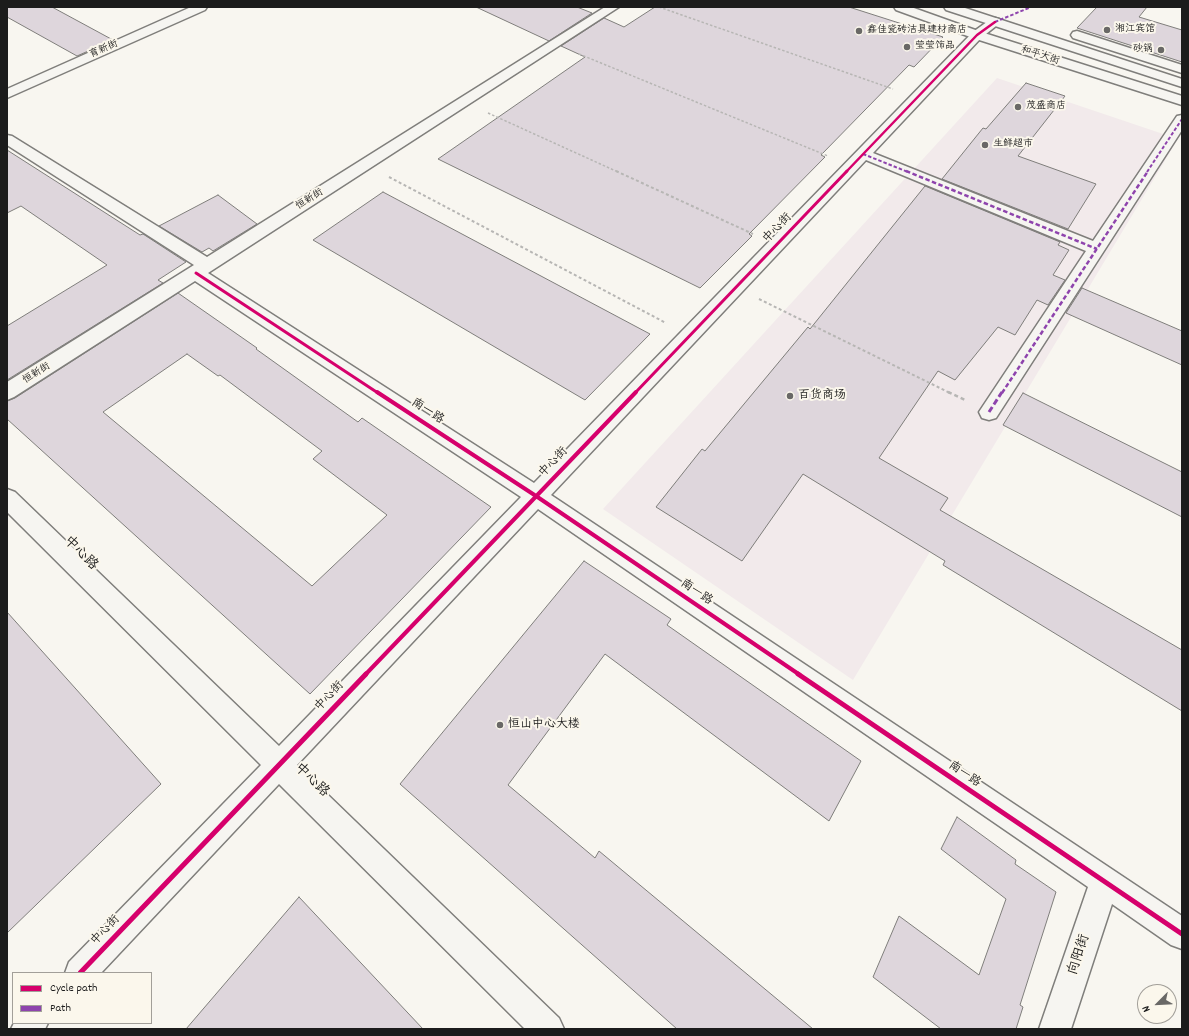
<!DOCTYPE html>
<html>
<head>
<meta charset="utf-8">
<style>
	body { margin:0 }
	#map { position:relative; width:1189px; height:1036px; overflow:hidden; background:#f8f6f0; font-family:Dekko,sans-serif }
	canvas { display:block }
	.frame { position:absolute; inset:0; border:8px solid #1c1c1c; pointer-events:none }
	.legend { position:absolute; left:12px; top:972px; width:140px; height:52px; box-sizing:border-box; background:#fbf7ec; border:1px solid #a29f99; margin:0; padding:5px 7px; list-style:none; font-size:12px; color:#1c1c1c }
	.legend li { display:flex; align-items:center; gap:8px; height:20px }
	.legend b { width:20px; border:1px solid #a29f99 }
	.north { position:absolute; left:1137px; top:984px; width:40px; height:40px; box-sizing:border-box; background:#fbf7ec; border:1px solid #a29f99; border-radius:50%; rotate:246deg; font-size:11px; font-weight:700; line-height:16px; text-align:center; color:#1c1c1c }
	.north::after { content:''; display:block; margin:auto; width:14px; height:18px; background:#696866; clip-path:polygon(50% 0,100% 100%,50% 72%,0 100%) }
</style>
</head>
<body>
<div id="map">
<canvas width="1189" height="1036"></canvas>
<div class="frame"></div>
<ul class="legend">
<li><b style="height:5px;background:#d6006c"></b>Cycle path</li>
<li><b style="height:5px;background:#8e44ad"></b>Path</li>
</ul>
<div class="north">N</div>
</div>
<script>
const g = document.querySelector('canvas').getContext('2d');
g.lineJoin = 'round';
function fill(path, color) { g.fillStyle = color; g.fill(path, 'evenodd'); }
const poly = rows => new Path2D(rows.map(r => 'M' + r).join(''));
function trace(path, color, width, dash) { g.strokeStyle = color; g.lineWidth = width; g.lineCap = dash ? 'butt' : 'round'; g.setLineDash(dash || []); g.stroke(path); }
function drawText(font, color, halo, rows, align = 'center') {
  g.font = font + ' Dekko,"LXGW WenKai TC",sans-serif'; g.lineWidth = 4; g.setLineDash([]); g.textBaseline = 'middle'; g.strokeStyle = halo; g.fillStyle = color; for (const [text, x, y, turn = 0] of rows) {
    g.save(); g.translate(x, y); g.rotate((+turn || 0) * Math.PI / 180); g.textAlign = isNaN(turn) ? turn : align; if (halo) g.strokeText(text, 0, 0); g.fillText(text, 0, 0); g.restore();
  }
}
fill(poly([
	[997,78,1178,139,853,680,603,509]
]), '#f2eaeb');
const building = poly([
	[7,7,52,7,113,40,77,56,7,17,7,7],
	[476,7,577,7,592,13,549,41,476,7],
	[655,7,849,7,943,37,914,67,909,65,821,155,825,157,749,234,752,236,700,288,438,159,585,57,561,46,604,18,624,27,655,7],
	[1097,7,1147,7,1139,17,1182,30,1182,62,1077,28,1097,7],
	[1026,83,1065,96,1018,156,1096,184,1068,229,942,179,983,128,986,129,1026,83],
	[7,150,140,235,143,234,186,262,158,280,163,283,7,380,7,326,107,265,21,206,7,213,7,150],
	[925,186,1060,242,1058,245,1069,250,1053,275,1065,280,1048,305,1037,300,1015,335,998,327,955,380,938,371,879,458,948,498,940,510,1182,650,1182,711,943,565,945,561,803,474,742,561,656,507,702,449,705,451,808,327,810,329,925,186],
	[383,192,650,334,585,400,313,240,383,192],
	[218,195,257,224,213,251,209,248,202,252,159,226,218,195],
	[1082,288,1182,331,1182,365,1066,313,1082,288],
	[178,293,257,348,256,349,358,422,362,418,491,507,310,694,7,419,7,401,15,398,178,293],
	[187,354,218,376,220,375,322,451,313,459,387,515,312,586,103,412,187,354],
	[1023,393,1182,472,1182,517,1003,425,1023,393],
	[584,561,671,619,667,625,861,761,829,821,605,654,508,785,595,858,599,851,813,1029,677,1029,400,784,584,561],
	[7,612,161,784,7,933,7,612],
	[957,817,1016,860,1015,864,1056,892,1020,1005,1023,1007,1016,1029,941,1029,873,977,899,916,979,975,1006,899,941,849,957,817],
	[299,897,423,1029,186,1029,299,897]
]);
fill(building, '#ded6dc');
trace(building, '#7f7e7b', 1);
const minor = poly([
	[191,7,207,7,205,10,7,98,7,89,191,7],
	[605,7,619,7,208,273,534,483,973,32,991,19,995,18,999,19,1001,22,981,38,873,153,1093,241,1177,116,1182,115,1182,130,996,418,989,420,982,418,979,412,1086,251,866,160,551,495,1182,916,1182,949,1171,945,1112,904,1071,1029,1039,1029,1088,887,538,509,297,765,559,1018,564,1029,525,1029,279,784,101,973,65,973,69,962,261,765,7,512,7,489,15,492,279,746,521,497,195,281,14,397,7,400,7,382,194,265,7,145,7,135,12,136,207,257,605,7],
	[1077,31,1182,65,1182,73,1073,38,1071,35,1073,32,1077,31],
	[14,1023,48,1023,45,1029,11,1029,14,1023]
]);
const major = poly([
	[894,7,911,7,981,32,1182,96,1182,105,973,38,896,10,894,7],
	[944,7,962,7,1182,79,1182,87,946,10,944,7]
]);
trace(minor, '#7f7e7b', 3);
trace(major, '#7f7e7b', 3);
trace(poly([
	[659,7,893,89],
	[579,54,828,156],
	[488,113,618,172]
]), '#b7b6b4', 1.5, [2.5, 2]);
trace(poly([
	[616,171,753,234],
	[389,177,666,323],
	[759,299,950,393]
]), '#b7b6b4', 2, [3, 2.5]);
trace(poly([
	[948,392,965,400]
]), '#b7b6b4', 2.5, [4, 3]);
fill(minor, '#f6f5f1');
fill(major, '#f6f5f1');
trace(poly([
	[995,22,1031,7],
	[863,154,908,172],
	[1147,172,1182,119]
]), '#8e44ad', 2, [3.5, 2]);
trace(poly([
	[906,171,1097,249],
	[1002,393,1148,171]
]), '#8e44ad', 2.5, [4.5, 2.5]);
trace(poly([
	[989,412,1002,392]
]), '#8e44ad', 3, [6, 3]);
trace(poly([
	[846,172,977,35,995,22]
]), '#d6006c', 2.5);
trace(poly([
	[196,273,378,393],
	[635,393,847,171]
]), '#d6006c', 3);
trace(poly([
	[377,392,536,496,800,675],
	[365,675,636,392]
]), '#d6006c', 4);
trace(poly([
	[798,674,1182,934],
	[80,973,366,674]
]), '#d6006c', 5);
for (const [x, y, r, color] of [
	[1107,30,4,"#696866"],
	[859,31,4,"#696866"],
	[907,47,4,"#696866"],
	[1161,50,4,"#696866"],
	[1018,107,4,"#696866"],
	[985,145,4,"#696866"],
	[790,396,4,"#696866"],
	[500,725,4,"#696866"]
]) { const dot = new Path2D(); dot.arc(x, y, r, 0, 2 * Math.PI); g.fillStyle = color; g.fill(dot); trace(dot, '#fbf7ec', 1.5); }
drawText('10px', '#1c1c1c', '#fbf7ec', [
	["湘江宾馆",1115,30],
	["鑫佳瓷砖洁具建材商店",867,31],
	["莹莹饰品",915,47],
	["砂锅",1153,50,"right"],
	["茂盛商店",1026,107],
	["生鲜超市",993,145]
], 'left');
drawText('10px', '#1c1c1c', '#fbf7ec', [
	["育新街",104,50,-24],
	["和平大街",1040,56,18],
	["恒新街",310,200,-32],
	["恒新街",37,374,-32]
]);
drawText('12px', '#1c1c1c', '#fbf7ec', [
	["中心街",778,229,-46],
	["南一路",427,412,33],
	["中心街",554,463,-46],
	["南一路",696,593,34],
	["中心街",330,697,-46],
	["南一路",964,775,34],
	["中心街",106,931,-46]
]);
drawText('12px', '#1c1c1c', '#fbf7ec', [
	["百货商场",798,396],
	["恒山中心大楼",508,725]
], 'left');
drawText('14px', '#1c1c1c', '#fbf7ec', [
	["中心路",80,554,45],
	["中心路",311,781,44],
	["向阳街",1080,955,-72]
]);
</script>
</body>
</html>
